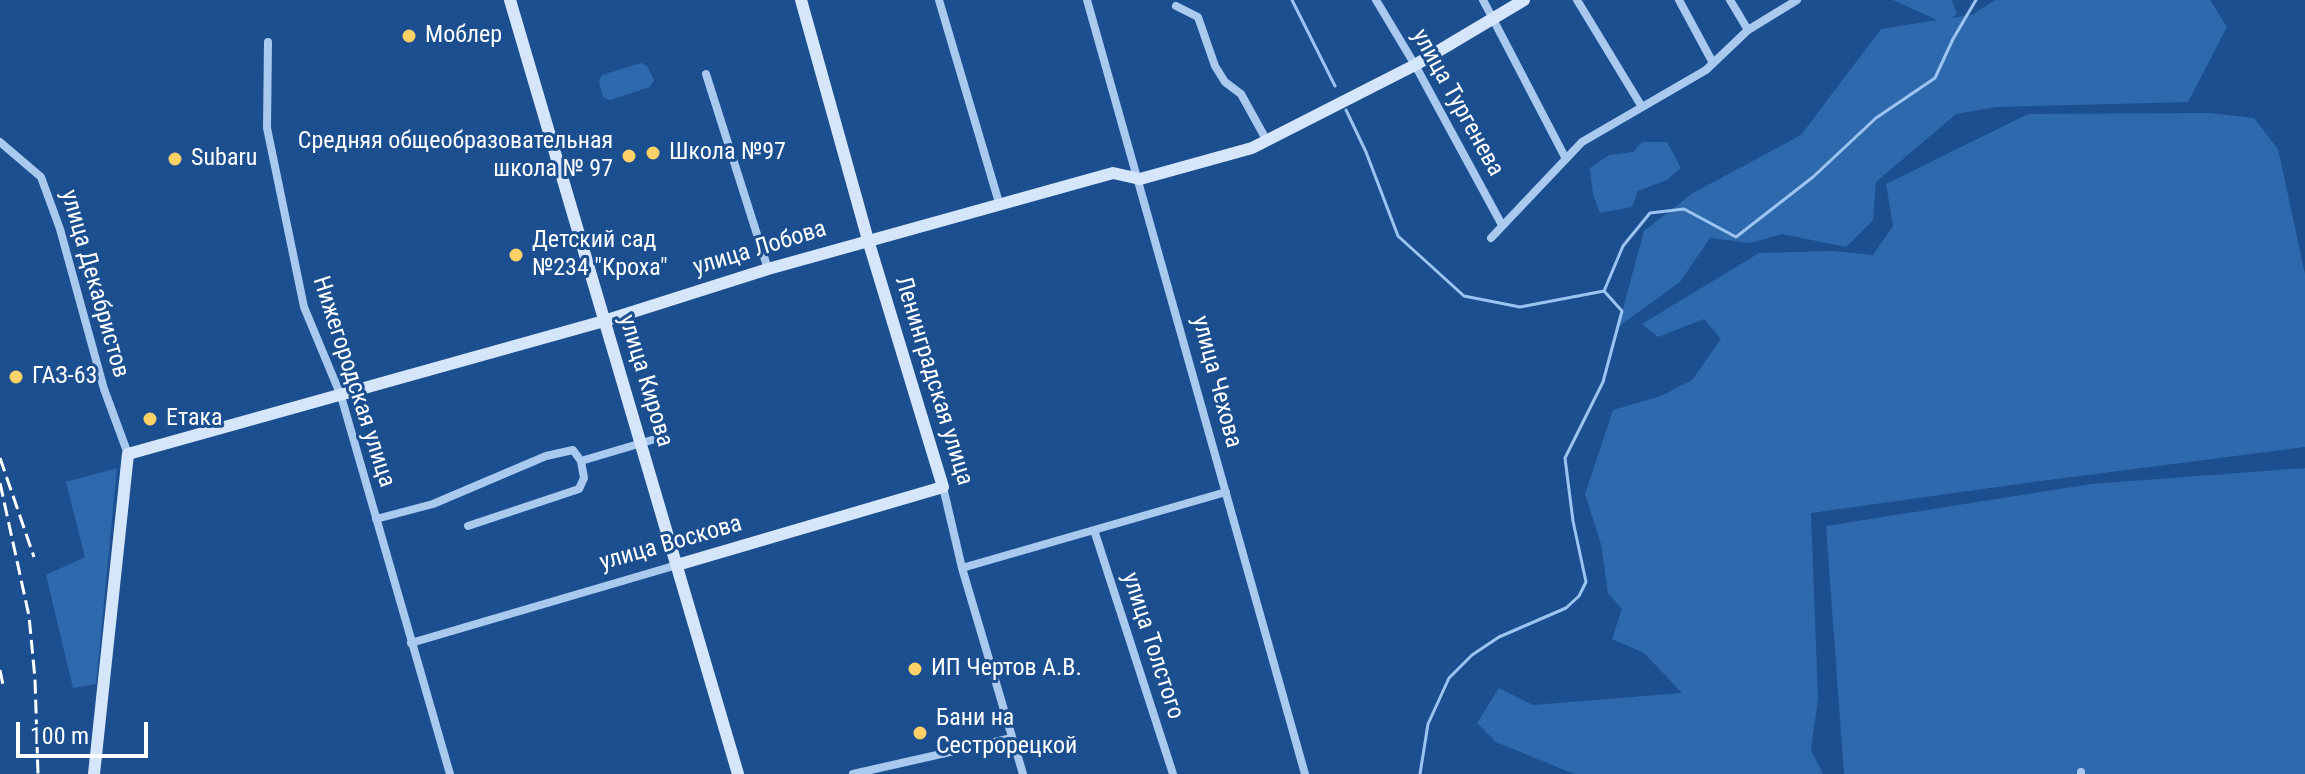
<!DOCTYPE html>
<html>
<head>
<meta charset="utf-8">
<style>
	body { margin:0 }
	#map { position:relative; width:2305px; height:774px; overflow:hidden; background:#1b4f8f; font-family:"Roboto Condensed",sans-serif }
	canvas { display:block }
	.scale { position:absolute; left:16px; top:722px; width:132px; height:36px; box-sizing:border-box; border:4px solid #fff; border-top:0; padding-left:10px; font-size:24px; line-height:28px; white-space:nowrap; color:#fff; -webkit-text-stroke:6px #1b4f8f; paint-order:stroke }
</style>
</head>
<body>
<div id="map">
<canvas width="2305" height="774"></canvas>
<div class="scale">100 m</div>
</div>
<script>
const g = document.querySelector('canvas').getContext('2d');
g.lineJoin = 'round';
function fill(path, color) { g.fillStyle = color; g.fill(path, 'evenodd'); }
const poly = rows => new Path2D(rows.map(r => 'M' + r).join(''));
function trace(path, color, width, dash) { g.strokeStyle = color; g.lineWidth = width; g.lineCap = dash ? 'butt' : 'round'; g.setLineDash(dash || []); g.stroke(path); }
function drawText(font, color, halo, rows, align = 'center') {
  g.font = font + ' "Roboto Condensed",sans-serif'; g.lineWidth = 6; g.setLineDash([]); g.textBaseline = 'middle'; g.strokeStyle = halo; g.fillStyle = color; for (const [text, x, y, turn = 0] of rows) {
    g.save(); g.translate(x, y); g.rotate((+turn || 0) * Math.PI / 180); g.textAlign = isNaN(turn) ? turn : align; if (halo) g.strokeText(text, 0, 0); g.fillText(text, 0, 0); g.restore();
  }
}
fill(poly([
	[1893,0,1952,0,1957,14,1952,18,1972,15,1995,0,2210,0,2227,27,2188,102,1996,107,1956,114,1876,182,1873,220,1846,247,1782,234,1751,243,1710,238,1680,282,1618,327,1644,231,1693,193,1801,135,1881,29,1937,20],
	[641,63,647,66,654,80,650,87,610,100,603,97,599,82,602,75],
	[2210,113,2254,118,2278,149,2305,274,2305,447,2033,482,1811,513,1818,698,1811,750,1823,774,1574,774,1496,742,1477,723,1499,688,1533,705,1682,693,1644,653,1612,639,1622,609,1608,593,1601,544,1585,494,1613,410,1661,396,1692,380,1721,339,1704,319,1658,337,1642,324,1759,253,1833,251,1873,255,1893,226,1886,184,2028,114],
	[1642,142,1667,142,1681,168,1667,180,1638,191,1632,207,1600,213,1593,195,1590,168,1609,155,1633,152],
	[117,468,96,684,73,688,46,575,85,557,66,482],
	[2305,468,2305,774,1844,774,1826,526,2091,484]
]), '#2e69ad');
trace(poly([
	[1292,0,1335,86],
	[1346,110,1366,152,1398,236,1464,296,1520,307,1604,291],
	[1420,774,1428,724,1449,678,1472,655,1499,637,1566,608,1579,596,1586,582,1573,521,1565,458,1603,382,1622,311,1604,291,1623,246,1650,213,1684,209,1736,237,1813,177,1876,118,1935,78,1953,39,1976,0]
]), '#9cc4f0', 3);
trace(poly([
	[939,0,1000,206],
	[1087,0,1305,774],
	[1376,0,1415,65,1502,225],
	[1483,0,1566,159],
	[1577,0,1642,107],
	[1679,0,1713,63],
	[1730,0,1748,30],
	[1176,6,1198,17,1215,66,1225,82,1241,94,1267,141],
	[268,42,267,128,304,307,341,396,450,774],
	[706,74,768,269],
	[0,142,41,177,60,229,104,389,128,454],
	[1491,238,1582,142,1706,70,1748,30,1797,0],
	[943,487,962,568,1023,774],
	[376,519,433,504,546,456,573,450,581,461,662,437],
	[468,526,579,489,584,478,581,461],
	[1094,530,1173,774],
	[962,568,1226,492],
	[411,643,677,565],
	[2081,772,2081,774],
	[853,774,1012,738]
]), '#a9c9ee', 8);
trace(poly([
	[510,0,738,774],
	[677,565,943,487,868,240,801,0],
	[94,774,128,454,604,321,768,269,1113,173,1140,179,1252,148,1415,65,1524,0]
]), '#d6e6fa', 12);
trace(poly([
	[0,458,34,557],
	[0,483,29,616,35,679,38,774],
	[0,670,3,685]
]), '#fff', 3, [14, 6]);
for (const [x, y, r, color] of [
	[409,36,8,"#ffd166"],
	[653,153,8,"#ffd166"],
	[629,156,8,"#ffd166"],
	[175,159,8,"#ffd166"],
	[516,255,8,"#ffd166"],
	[16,377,8,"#ffd166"],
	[150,419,8,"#ffd166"],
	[915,669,8,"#ffd166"],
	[920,733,8,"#ffd166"]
]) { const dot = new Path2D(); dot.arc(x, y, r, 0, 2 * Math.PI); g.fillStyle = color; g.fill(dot); trace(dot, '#1b4f8f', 3); }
drawText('24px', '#fff', '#1b4f8f', [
	["Моблер",425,36],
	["Средняя общеобразовательная",613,142,"right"],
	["школа № 97",613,170,"right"],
	["Школа №97",669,153],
	["Subaru",191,159],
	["Детский сад",532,241],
	["№234 \"Кроха\"",532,269],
	["ГАЗ-63",32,377],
	["Етака",166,419],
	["ИП Чертов А.В.",931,669],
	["Бани на",936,719],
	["Сестрорецкой",936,747]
], 'left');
drawText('24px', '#fff', '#1b4f8f', [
	["улица Тургенева",1457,103,61],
	["улица Лобова",760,249,-17],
	["улица Декабристов",94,284,74],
	["улица Кирова",645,381,73],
	["Ленинградская улица",933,381,73],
	["Нижегородская улица",353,382,72],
	["улица Чехова",1216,382,75],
	["улица Воскова",671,544,-16],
	["улица Толстого",1152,646,72]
]);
</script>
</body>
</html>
